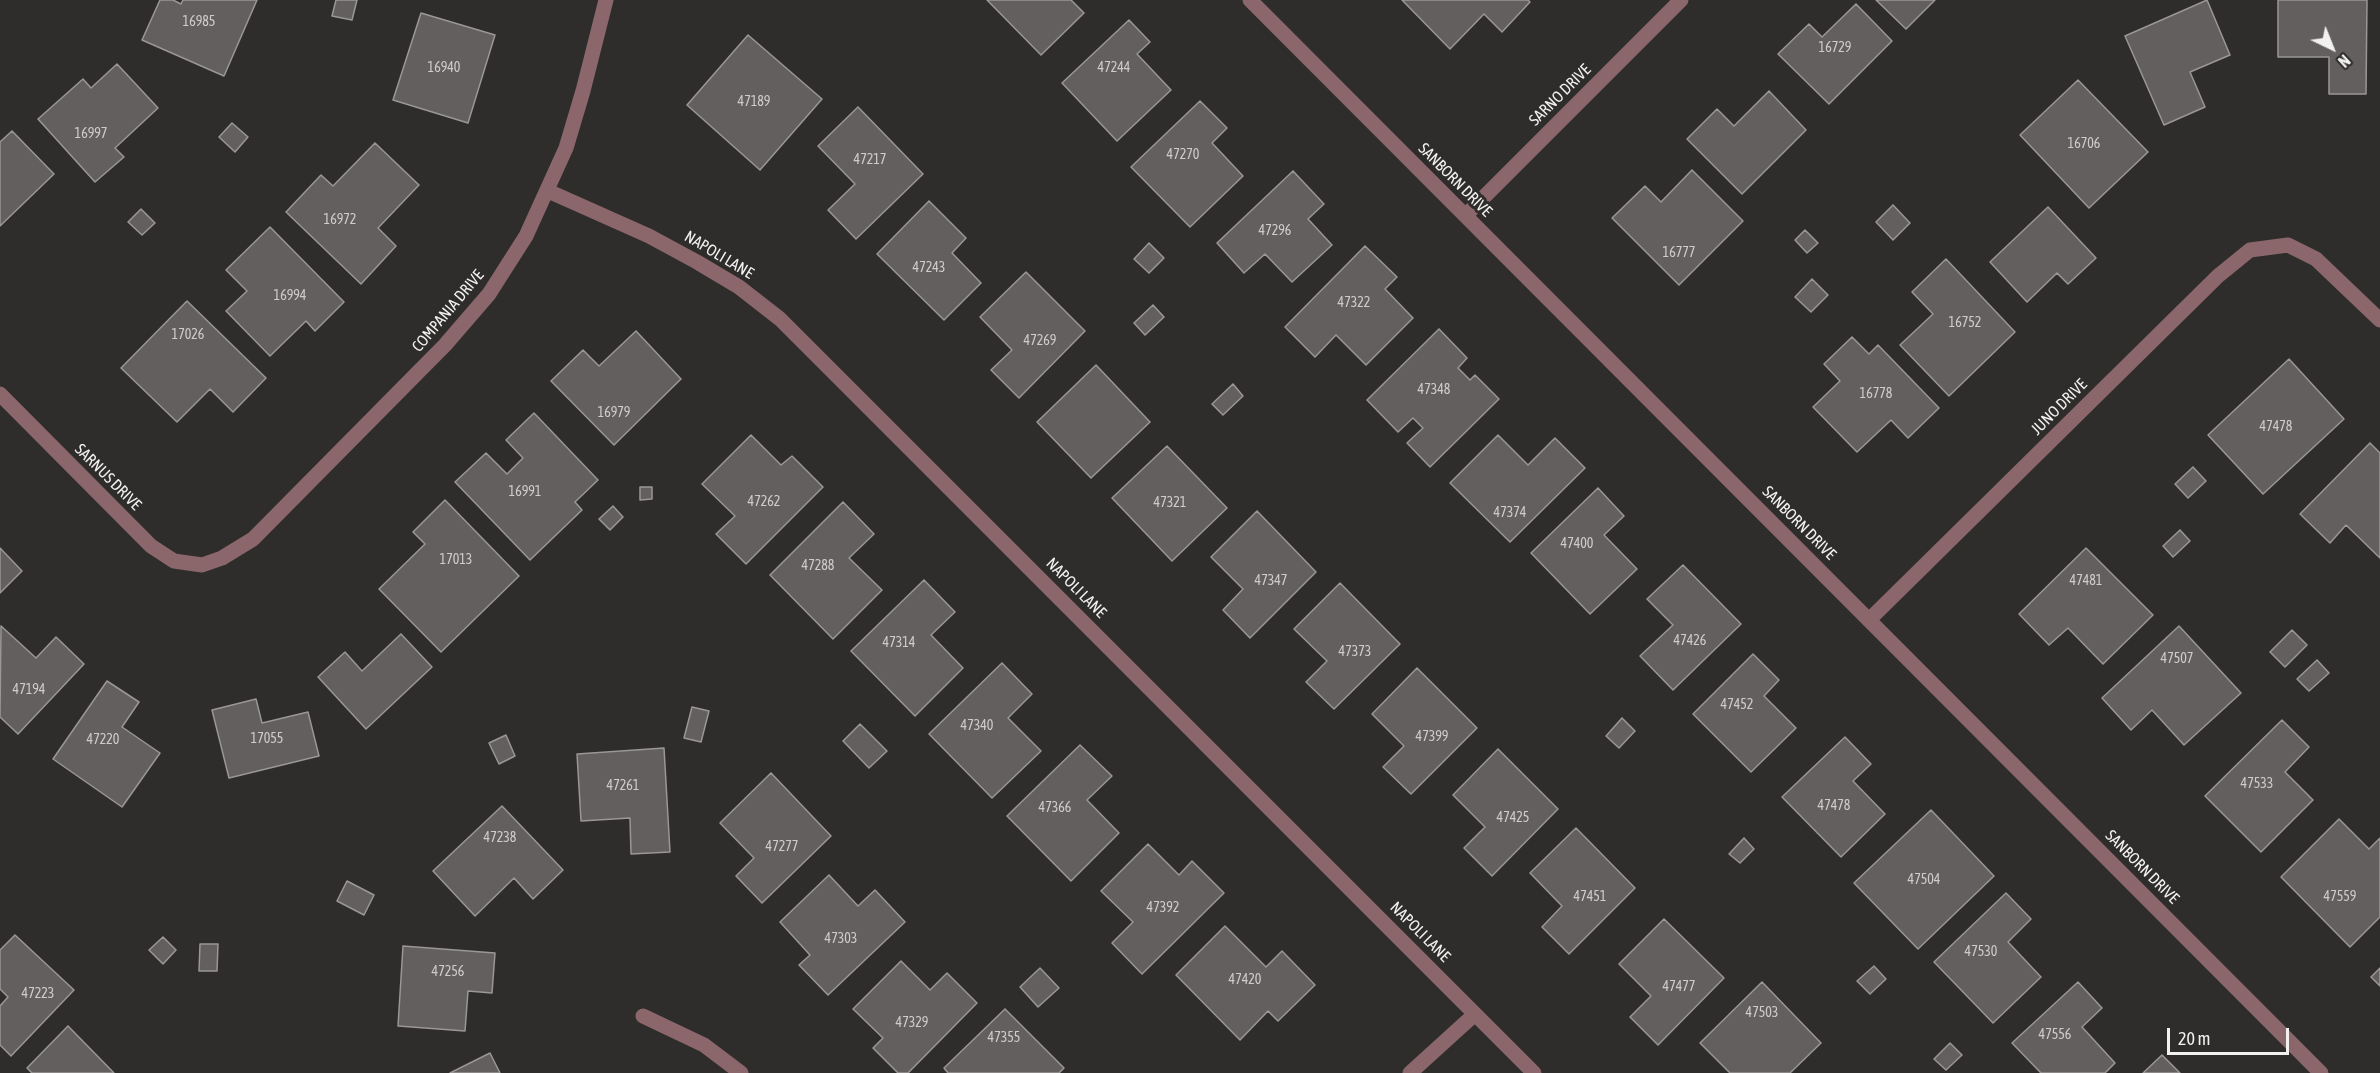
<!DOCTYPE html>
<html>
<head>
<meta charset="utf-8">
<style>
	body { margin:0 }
	#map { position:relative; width:2380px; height:1073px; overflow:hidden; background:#2e2d2b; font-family:"Asap Condensed",sans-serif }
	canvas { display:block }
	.north { position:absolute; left:2302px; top:18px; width:60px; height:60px; -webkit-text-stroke:4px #2e2d2b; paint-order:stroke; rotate:137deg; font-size:16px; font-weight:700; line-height:24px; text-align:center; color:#f2f1f0 }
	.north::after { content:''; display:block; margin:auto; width:21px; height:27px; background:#f2f1f0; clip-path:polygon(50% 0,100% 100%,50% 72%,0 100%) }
	.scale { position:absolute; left:2167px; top:1028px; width:122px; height:27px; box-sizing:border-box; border:3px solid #f2f1f0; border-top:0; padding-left:8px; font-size:18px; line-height:21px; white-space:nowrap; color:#f2f1f0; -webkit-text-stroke:4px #2e2d2b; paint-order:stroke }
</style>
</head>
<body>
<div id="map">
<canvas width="2380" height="1073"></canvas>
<div class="north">N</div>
<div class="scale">20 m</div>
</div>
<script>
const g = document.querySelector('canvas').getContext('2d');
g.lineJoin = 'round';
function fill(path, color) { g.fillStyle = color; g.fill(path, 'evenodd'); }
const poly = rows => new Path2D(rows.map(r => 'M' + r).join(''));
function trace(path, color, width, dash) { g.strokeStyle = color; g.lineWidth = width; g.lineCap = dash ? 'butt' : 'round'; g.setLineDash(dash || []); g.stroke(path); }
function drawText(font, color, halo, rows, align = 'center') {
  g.font = font + ' "Asap Condensed",sans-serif'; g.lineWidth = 6; g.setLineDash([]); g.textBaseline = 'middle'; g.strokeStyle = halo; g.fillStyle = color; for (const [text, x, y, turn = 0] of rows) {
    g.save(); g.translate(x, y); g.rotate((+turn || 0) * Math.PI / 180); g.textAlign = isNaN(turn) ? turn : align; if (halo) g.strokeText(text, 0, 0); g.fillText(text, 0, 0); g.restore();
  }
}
const building = poly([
	[160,0,173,0,181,4,183,0,257,0,224,76,142,40,160,0],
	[336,0,357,0,352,20,332,16,336,0],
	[987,0,1071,0,1084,13,1041,55,987,0],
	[1402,0,1528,0,1530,2,1502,32,1484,14,1450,49,1402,0],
	[1876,0,1935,0,1906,29,1876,0],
	[2207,0,2230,55,2190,72,2205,107,2164,125,2125,36,2207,0],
	[2278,0,2367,0,2366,94,2329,94,2329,57,2278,57,2278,0],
	[1856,4,1892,41,1829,104,1778,54,1809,24,1822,37,1856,4],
	[421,13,495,35,468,123,393,100,421,13],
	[1129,20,1150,42,1137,54,1171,90,1117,141,1062,83,1129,20],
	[748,35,822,99,760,170,687,105,748,35],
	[117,64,158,108,115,148,124,157,95,182,38,119,83,79,91,88,117,64],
	[2078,80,2148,152,2089,208,2020,135,2078,80],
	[1769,91,1806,130,1742,194,1687,139,1717,109,1734,126,1769,91],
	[1200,101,1227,128,1212,143,1243,176,1190,227,1131,167,1200,101],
	[858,107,923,174,856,239,828,210,855,184,818,146,858,107],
	[232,123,248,137,235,152,219,137,232,123],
	[12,131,54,174,0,226,0,142,12,131],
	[375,143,419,185,378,228,396,246,361,284,286,212,321,175,333,186,375,143],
	[1692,170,1743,221,1679,285,1612,218,1645,186,1661,202,1692,170],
	[1293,171,1324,204,1308,219,1332,245,1292,282,1265,254,1244,273,1217,243,1293,171],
	[929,201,966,238,952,253,981,283,944,320,877,254,929,201],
	[1893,205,1910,223,1893,240,1876,222,1893,205],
	[2048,207,2096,258,2068,284,2057,273,2027,302,1990,262,2048,207],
	[141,209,155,223,142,235,128,222,141,209],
	[270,227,344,302,315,331,306,321,270,356,226,311,247,291,226,270,270,227],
	[1805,230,1818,243,1807,253,1795,240,1805,230],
	[1149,243,1164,258,1149,273,1134,259,1149,243],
	[1365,246,1397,277,1385,289,1413,318,1366,365,1336,335,1315,357,1285,327,1365,246],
	[1946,259,2015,332,1949,396,1900,345,1933,314,1912,292,1946,259],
	[1026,272,1085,331,1019,398,991,370,1012,350,980,317,1026,272],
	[1812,279,1828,295,1811,312,1795,297,1812,279],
	[187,301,266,378,233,412,210,389,177,422,121,368,187,301],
	[1153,305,1164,317,1145,335,1134,323,1153,305],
	[1439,329,1467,358,1458,368,1470,380,1475,375,1499,399,1430,467,1407,443,1423,428,1413,418,1398,432,1367,400,1439,329],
	[636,331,681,379,614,445,551,381,583,350,599,366,636,331],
	[1852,337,1869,354,1878,345,1939,408,1908,438,1891,420,1857,452,1813,407,1840,381,1824,364,1852,337],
	[2289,359,2344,419,2263,494,2208,435,2289,359],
	[1096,365,1150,422,1091,478,1037,422,1096,365],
	[1233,384,1243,396,1223,415,1212,404,1233,384],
	[534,413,598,480,575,502,582,510,530,560,455,482,486,453,507,474,523,458,506,440,534,413],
	[751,435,781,465,792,456,823,487,746,564,716,534,735,516,702,484,751,435],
	[1498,435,1528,465,1555,438,1585,468,1510,542,1450,483,1498,435],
	[2370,443,2380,453,2380,558,2346,525,2330,543,2300,514,2370,443],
	[1167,446,1227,508,1172,561,1112,498,1167,446],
	[2193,467,2206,481,2188,498,2175,484,2193,467],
	[640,487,652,487,652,499,640,500,640,487],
	[1598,488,1624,516,1604,535,1637,569,1590,614,1531,553,1598,488],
	[445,500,519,576,441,652,379,589,425,544,413,532,445,500],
	[843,502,874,534,849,558,882,590,833,639,770,575,843,502],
	[613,506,623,517,610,530,599,519,613,506],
	[1257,511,1316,572,1250,638,1223,610,1243,589,1211,557,1257,511],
	[2180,530,2190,541,2173,557,2163,546,2180,530],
	[0,548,22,571,0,593,0,548],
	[2086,548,2153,615,2103,664,2068,628,2049,645,2019,614,2086,548],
	[1683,565,1741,624,1673,690,1640,656,1673,625,1647,599,1683,565],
	[924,580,955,612,931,635,963,668,915,716,851,651,924,580],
	[1340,583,1400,644,1334,709,1306,682,1327,661,1294,629,1340,583],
	[1,626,36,658,56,637,84,664,18,734,0,717,1,626],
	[2179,626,2241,693,2184,745,2152,710,2131,730,2102,698,2179,626],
	[2292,630,2307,645,2285,667,2270,652,2292,630],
	[401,634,432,667,366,729,318,677,345,652,362,671,401,634],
	[1753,654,1779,680,1764,696,1796,728,1751,772,1693,714,1753,654],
	[2317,660,2329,673,2309,691,2297,679,2317,660],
	[1002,663,1032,694,1008,718,1041,751,992,798,929,734,1002,663],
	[1417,668,1477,728,1411,794,1383,767,1404,746,1372,714,1417,668],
	[107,681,139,702,122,727,160,753,122,807,53,759,107,681],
	[256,699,262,723,308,712,319,756,229,778,212,710,256,699],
	[692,707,709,711,701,742,684,738,692,707],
	[1622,718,1635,731,1619,748,1606,736,1622,718],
	[2282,720,2309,747,2285,772,2313,800,2261,852,2205,796,2282,720],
	[860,724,887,751,869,768,843,741,860,724],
	[506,735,515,756,499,764,489,743,506,735],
	[1845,737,1871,764,1853,781,1885,814,1841,857,1782,797,1845,737],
	[1080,745,1112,776,1087,800,1119,833,1071,881,1007,816,1080,745],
	[664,748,670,852,631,854,630,818,581,821,577,754,664,748],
	[1498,749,1558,809,1492,876,1464,848,1485,827,1453,795,1498,749],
	[771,773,831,836,762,903,736,876,754,858,720,823,771,773],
	[502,806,563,870,533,899,514,878,475,916,433,871,502,806],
	[1931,810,1994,876,1918,949,1854,883,1931,810],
	[2339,819,2369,849,2380,838,2380,917,2350,947,2281,877,2339,819],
	[1576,828,1635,888,1569,954,1542,927,1562,906,1530,873,1576,828],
	[1744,838,1754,849,1740,863,1729,854,1744,838],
	[1148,844,1179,875,1192,861,1224,893,1142,974,1112,943,1133,922,1101,891,1148,844],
	[829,875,858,906,875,890,905,922,828,995,799,965,810,955,780,922,829,875],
	[347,881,374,895,364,915,337,901,347,881],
	[2006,893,2031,919,2008,942,2041,977,1993,1023,1934,962,2006,893],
	[1664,919,1724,978,1658,1045,1630,1017,1651,996,1619,964,1664,919],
	[1225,926,1266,967,1282,951,1315,985,1278,1021,1268,1011,1240,1040,1176,975,1225,926],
	[15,935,74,990,11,1056,0,1045,0,1006,8,997,0,989,0,950,15,935],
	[163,937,176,950,163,964,149,950,163,937],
	[200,944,218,944,217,971,199,971,200,944],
	[403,946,495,953,492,993,468,991,465,1031,398,1026,403,946],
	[901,961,930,990,947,973,977,1003,908,1073,898,1073,873,1048,883,1038,853,1009,901,961],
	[1874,966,1886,979,1870,994,1857,981,1874,966],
	[1040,968,1059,988,1038,1007,1020,987,1040,968],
	[2380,968,2380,986,2371,977,2380,968],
	[1762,982,1821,1043,1790,1073,1730,1073,1700,1043,1762,982],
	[2078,982,2102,1008,2082,1027,2115,1063,2105,1073,2041,1073,2012,1043,2078,982],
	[1005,1009,1064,1068,1059,1073,948,1073,944,1068,1005,1009],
	[68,1026,114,1073,32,1073,27,1068,68,1026],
	[1950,1043,1962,1055,1946,1070,1934,1059,1950,1043],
	[490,1053,500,1073,450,1073,490,1053],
	[2162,1055,2180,1073,2143,1073,2162,1055]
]);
fill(building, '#625f5e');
trace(building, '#9a9796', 1.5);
trace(poly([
	[1250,0,2321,1073],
	[548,191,649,236,697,262,739,287,780,319,1534,1073],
	[1466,215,1681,0],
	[0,394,151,546,174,561,202,565,222,558,253,539,445,345,489,294,526,236,566,148,583,91,606,0],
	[1870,619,2218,276,2250,250,2288,245,2316,259,2380,320],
	[643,1016,704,1045,741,1073],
	[1410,1073,1475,1014]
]), '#8b676c', 15);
drawText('14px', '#cecccc', null, [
	["16985",199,22],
	["16729",1835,48],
	["16940",444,68],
	["47244",1114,68],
	["47189",754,102],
	["16997",91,134],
	["16706",2084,144],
	["47270",1183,155],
	["47217",870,160],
	["16972",340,220],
	["47296",1275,231],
	["16777",1679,253],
	["47243",929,268],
	["16994",290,296],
	["47322",1354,303],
	["16752",1965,323],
	["17026",188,335],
	["47269",1040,341],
	["47348",1434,390],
	["16778",1876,394],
	["16979",614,413],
	["47478",2276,427],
	["16991",525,492],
	["47262",764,502],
	["47321",1170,503],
	["47374",1510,513],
	["47400",1577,544],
	["17013",456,560],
	["47288",818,566],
	["47347",1271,581],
	["47481",2086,581],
	["47426",1690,641],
	["47314",899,643],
	["47373",1355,652],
	["47507",2177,659],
	["47194",29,690],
	["47452",1737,705],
	["47340",977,726],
	["47399",1432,737],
	["17055",267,739],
	["47220",103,740],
	["47533",2257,784],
	["47261",623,786],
	["47478",1834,806],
	["47366",1055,808],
	["47425",1513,818],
	["47238",500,838],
	["47277",782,847],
	["47504",1924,880],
	["47451",1590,897],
	["47559",2340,897],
	["47392",1163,908],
	["47303",841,939],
	["47530",1981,952],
	["47256",448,972],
	["47420",1245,980],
	["47477",1679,987],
	["47223",38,994],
	["47503",1762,1013],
	["47329",912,1023],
	["47556",2055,1035],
	["47355",1004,1038]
]);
drawText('16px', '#f2f1f0', '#2e2d2b', [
	["SARNO DRIVE",1560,95,-45],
	["SANBORN DRIVE",1455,180,45],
	["NAPOLI LANE",719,255,31],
	["COMPANIA DRIVE",448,311,-50],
	["JUNO DRIVE",2059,407,-45],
	["SARNUS DRIVE",108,477,45],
	["SANBORN DRIVE",1799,523,45],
	["NAPOLI LANE",1076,588,45],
	["SANBORN DRIVE",2142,867,45],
	["NAPOLI LANE",1420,932,45]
]);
</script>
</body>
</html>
